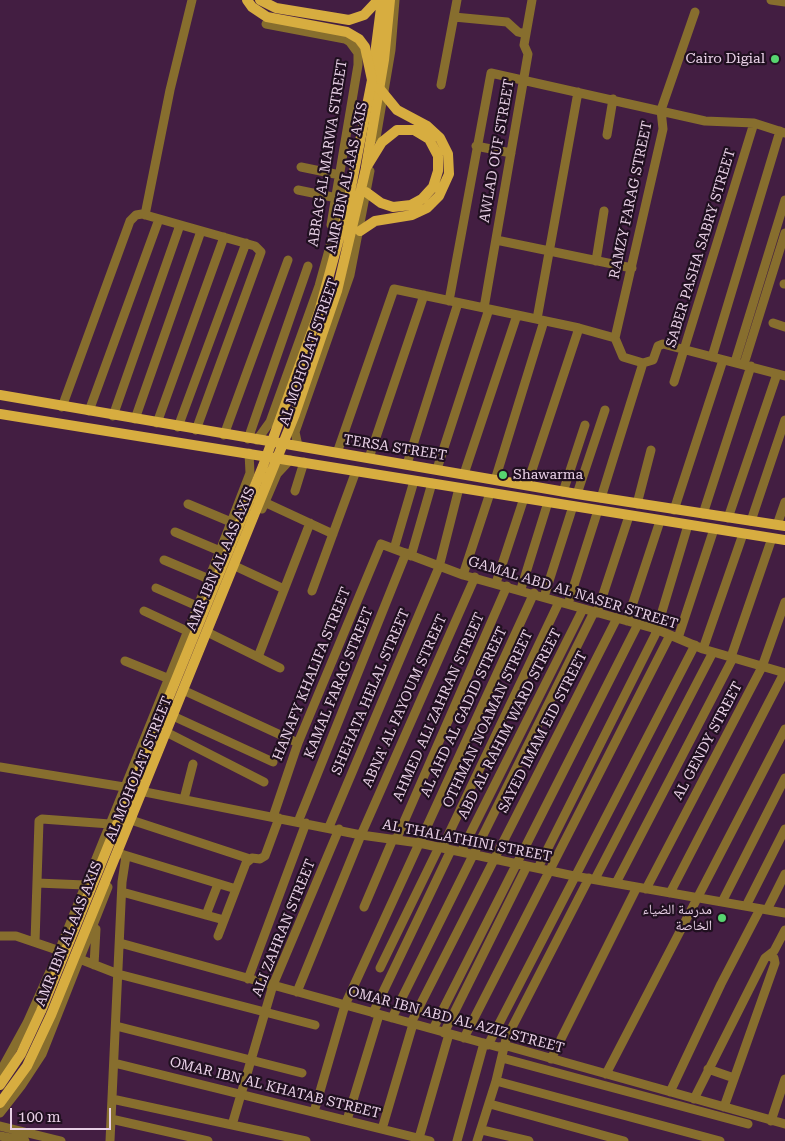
<!DOCTYPE html>
<html>
<head>
<meta charset="utf-8">
<style>
	body { margin:0 }
	#map { position:relative; width:785px; height:1141px; overflow:hidden; background:#431e42; font-family:"Roboto Serif",serif }
	canvas { display:block }
	.scale { position:absolute; left:10px; top:1108px; width:101px; height:22px; box-sizing:border-box; border:2px solid #e9d1e7; border-top:0; padding-left:6px; font-size:15px; line-height:18px; white-space:nowrap; color:#e9d1e7; -webkit-text-stroke:4px #201020; paint-order:stroke }
</style>
</head>
<body>
<div id="map">
<canvas width="785" height="1141"></canvas>
<div class="scale">100 m</div>
</div>
<script>
const g = document.querySelector('canvas').getContext('2d');
g.lineJoin = 'round';
const poly = rows => new Path2D(rows.map(r => 'M' + r).join(''));
function trace(path, color, width, dash) { g.strokeStyle = color; g.lineWidth = width; g.lineCap = dash ? 'butt' : 'round'; g.setLineDash(dash || []); g.stroke(path); }
function drawText(font, color, halo, rows, align = 'center') {
  g.font = font + ' "Roboto Serif","Noto Naskh Arabic",serif'; g.lineWidth = 4.5; g.setLineDash([]); g.textBaseline = 'middle'; g.strokeStyle = halo; g.fillStyle = color; for (const [text, x, y, turn = 0] of rows) {
    g.save(); g.translate(x, y); g.rotate((+turn || 0) * Math.PI / 180); g.textAlign = isNaN(turn) ? turn : align; if (halo) g.strokeText(text, 0, 0); g.fillText(text, 0, 0); g.restore();
  }
}
trace(poly([
	[771,0,785,2],
	[454,17,507,22,518,32,526,34],
	[266,24,345,39,350,42,358,53,358,65,331,225],
	[441,85,457,0],
	[607,135,613,99],
	[376,138,391,50,395,0],
	[476,146,511,153],
	[301,167,340,175],
	[298,190,337,198],
	[145,215,170,90,192,0],
	[496,240,632,268],
	[596,261,604,211],
	[784,284,785,284],
	[449,301,491,73,705,121,754,123,785,133],
	[484,308,528,54,524,45,532,0],
	[537,319,578,92],
	[773,323,785,327],
	[615,338,663,129,661,110,695,12],
	[712,357,780,131],
	[735,362,785,200],
	[744,364,785,233],
	[674,382,754,123],
	[62,407,130,221,136,215,142,214,255,246,261,252,196,430],
	[89,411,159,219],
	[113,416,180,225],
	[135,419,201,231],
	[157,423,224,237],
	[178,427,246,243],
	[224,435,288,260],
	[248,439,308,266],
	[257,440,270,422,319,286,349,178],
	[298,446,295,432,350,275,370,171],
	[337,453,394,289,579,328,615,338,623,357,643,363,653,360,658,346,663,344,785,376],
	[369,458,424,295],
	[407,464,458,303],
	[437,469,489,309],
	[464,474,517,315],
	[495,480,544,321],
	[527,485,579,328],
	[295,491,304,462],
	[563,492,585,425],
	[577,494,605,410],
	[601,498,643,363],
	[264,502,333,534],
	[188,504,231,522],
	[637,504,651,450],
	[262,509,277,474,290,460],
	[674,510,723,360],
	[703,514,751,366],
	[728,518,777,374],
	[751,521,785,420],
	[777,525,785,502],
	[175,532,220,551],
	[394,549,414,481],
	[411,556,432,483],
	[164,560,209,579],
	[237,567,284,589],
	[463,575,490,493],
	[496,583,524,498],
	[156,588,197,606],
	[521,589,548,502],
	[312,591,356,471],
	[544,597,573,506],
	[568,604,598,510],
	[144,611,187,631],
	[597,613,629,516],
	[627,621,660,521],
	[209,633,280,668],
	[678,638,714,529],
	[703,649,743,534],
	[258,657,310,523],
	[731,657,772,538],
	[125,661,167,678],
	[185,691,298,743],
	[175,717,273,762],
	[168,733,264,782],
	[0,767,124,787],
	[145,792,361,835,419,843,574,876,785,913],
	[184,799,193,764],
	[273,817,298,743,381,544,463,575,656,629,703,649,785,673],
	[134,821,250,859],
	[298,822,406,553],
	[329,827,439,567,459,488],
	[396,840,507,586],
	[442,848,559,602],
	[461,852,583,609],
	[121,854,236,889],
	[538,868,655,635,688,525],
	[595,879,713,652],
	[37,883,85,885],
	[616,883,733,658],
	[646,889,762,667,785,602],
	[122,892,224,920],
	[670,893,784,673],
	[722,902,785,778],
	[746,906,785,829],
	[364,907,393,839],
	[767,910,785,874],
	[206,915,218,884],
	[0,936,16,936,63,952],
	[218,936,246,863,252,858,260,859,265,856,279,818],
	[35,942,39,821,42,819,110,824],
	[120,943,498,1047,507,1046,785,1124],
	[77,958,118,974,315,1025],
	[94,965,96,929],
	[380,968,439,847],
	[248,979,306,823],
	[297,992,361,835,475,577],
	[373,1013,451,850],
	[392,1018,594,612],
	[411,1023,617,618],
	[116,1026,302,1073],
	[433,1029,638,624],
	[444,1033,527,866],
	[464,1038,670,635],
	[488,1045,695,645],
	[502,1058,748,1124],
	[551,1059,637,887],
	[114,1063,430,1141],
	[708,1069,734,1078],
	[0,1072,27,1023,59,951,220,551,250,473,249,453],
	[606,1074,785,729],
	[496,1081,720,1141],
	[670,1092,721,984,760,909],
	[112,1099,306,1141],
	[694,1099,765,958,774,951,785,930],
	[490,1104,624,1141],
	[724,1107,775,963,774,958,769,956],
	[314,1112,345,1005,534,593],
	[0,1113,21,1086,42,1054,108,887],
	[111,1119,208,1141],
	[347,1120,379,1015],
	[771,1121,785,1079],
	[232,1125,273,985,339,829],
	[0,1126,61,1141],
	[382,1129,413,1024],
	[482,1130,529,1141],
	[0,1136,25,1141],
	[419,1138,449,1034],
	[110,1141,122,882,126,856],
	[457,1141,484,1043],
	[477,1141,496,1081,506,1039,589,878]
]), '#876e2e', 9);
trace(poly([
	[260,0,276,8,349,20,364,15,378,0],
	[372,78,382,0],
	[366,167,384,60,390,0],
	[0,395,577,494,785,526],
	[0,414,785,540]
]), '#d7ad40', 10);
trace(poly([
	[360,231,375,221,412,215,427,208,439,196,449,174,448,154,440,138,427,126,397,110,379,88],
	[0,1085,21,1054,41,1011,263,466,319,312,346,213,372,80,365,47,359,39,347,32,267,17,252,7,247,0],
	[0,1103,27,1066,51,1015,295,414,337,291,366,168,382,142,397,130,414,130,429,139,438,156,438,171,433,187,422,199,411,205,393,207,381,203,366,192]
]), '#d7ad40', 10);
for (const [x, y, r, color] of [
	[775,59,5,"#57d570"],
	[503,475,5,"#57d570"],
	[722,918,5,"#57d570"]
]) { const dot = new Path2D(); dot.arc(x, y, r, 0, 2 * Math.PI); g.fillStyle = color; g.fill(dot); trace(dot, '#201020', 2); }
drawText('14px', '#e9d1e7', '#201020', [
	["Cairo Digial",765,59],
	["Shawarma",513,475,"left"],
	["مدرسة الضياء",712,910],
	["الخاصة",712,926]
], 'right');
drawText('14px', '#e9d1e7', '#201020', [
	["AWLAD OUF STREET",497,151,-80],
	["ABRAG AL MARWA STREET",328,153,-81],
	["AMR IBN AL AAS AXIS",347,178,-78],
	["RAMZY FARAG STREET",631,200,-78],
	["SABER PASHA SABRY STREET",701,248,-73],
	["AL MOHOLAT STREET",309,352,-71],
	["TERSA STREET",395,448,9],
	["AMR IBN AL AAS AXIS",221,559,-67],
	["GAMAL ABD AL NASER STREET",573,593,17],
	["HANAFY KHALIFA STREET",312,674,-68],
	["KAMAL FARAG STREET",339,683,-68],
	["SHEHATA HELAL STREET",371,692,-67],
	["ABNA' AL FAYOUM STREET",405,701,-66],
	["AHMED ALI ZAHRAN STREET",439,707,-66],
	["AL AHD AL GADID STREET",464,712,-65],
	["OTHMAN NOAMAN STREET",488,719,-65],
	["ABD AL RAHIM WARD STREET",510,724,-63],
	["SAYED IMAM EID STREET",543,732,-63],
	["AL GENDY STREET",708,741,-62],
	["AL MOHOLAT STREET",139,769,-68],
	["AL THALATHINI STREET",467,841,11],
	["ALI ZAHRAN STREET",284,928,-68],
	["AMR IBN AL AAS AXIS",69,934,-68],
	["OMAR IBN ABD AL AZIZ STREET",456,1020,15],
	["OMAR IBN AL KHATAB STREET",275,1088,14]
]);
</script>
</body>
</html>
